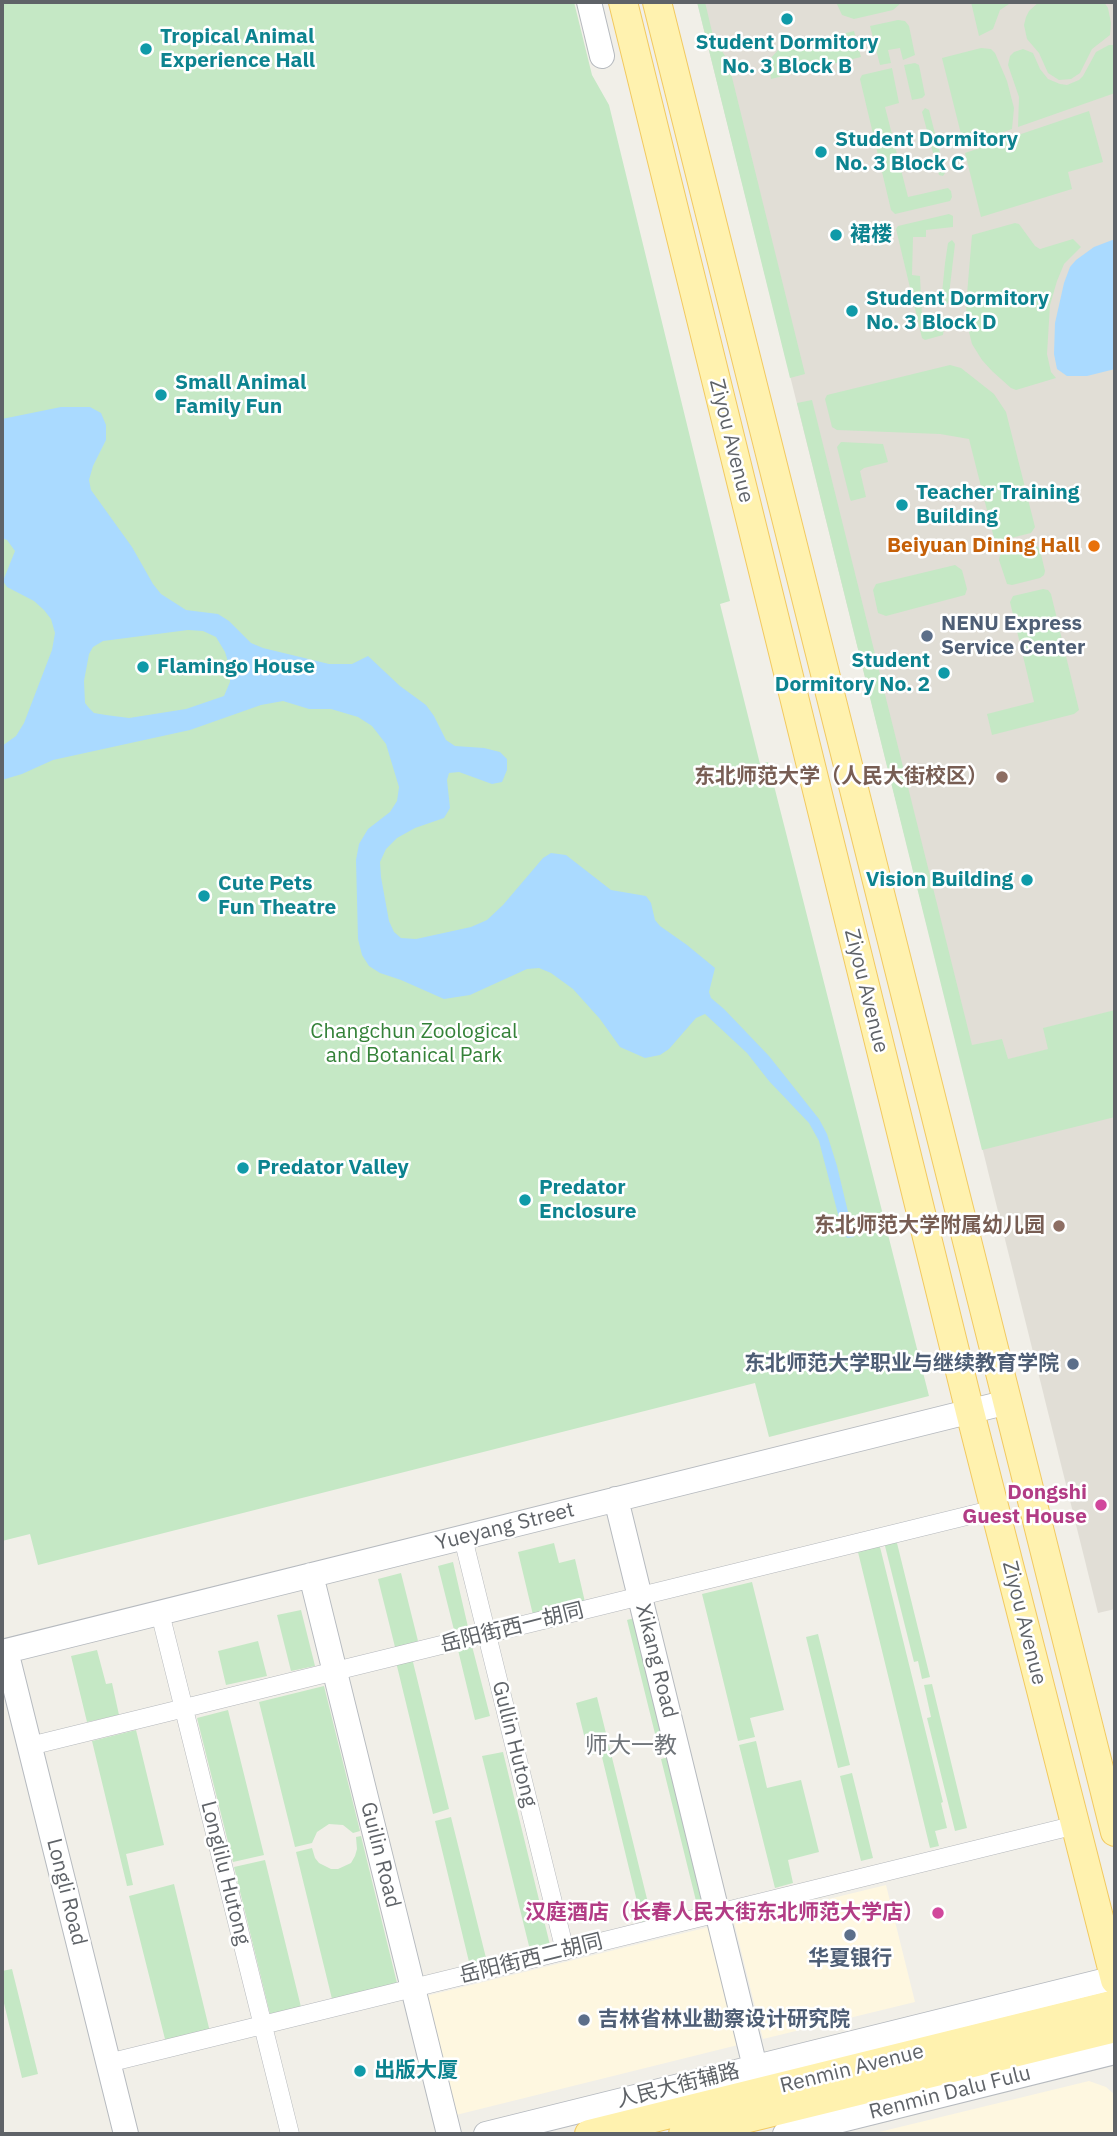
<!DOCTYPE html>
<html>
<head>
<meta charset="utf-8">
<style>
	body { margin:0 }
	#map { position:relative; width:1117px; height:2136px; overflow:hidden; background:#f1efe8; font-family:"IBM Plex Sans",sans-serif }
	canvas { display:block }
	.frame { position:absolute; inset:0; border:4px solid #5f6368; pointer-events:none }
</style>
</head>
<body>
<div id="map">
<canvas width="1117" height="2136"></canvas>
<div class="frame"></div>
</div>
<script>
const g = document.querySelector('canvas').getContext('2d');
g.lineJoin = 'round';
function fill(path, color) { g.fillStyle = color; g.fill(path, 'evenodd'); }
const poly = rows => new Path2D(rows.map(r => 'M' + r).join(''));
function trace(path, color, width, dash) { g.strokeStyle = color; g.lineWidth = width; g.lineCap = dash ? 'butt' : 'round'; g.setLineDash(dash || []); g.stroke(path); }
function drawText(font, color, halo, rows, align = 'center') {
  g.font = font + ' "IBM Plex Sans","Noto Sans SC",sans-serif'; g.lineWidth = 5; g.setLineDash([]); g.textBaseline = 'middle'; g.strokeStyle = halo; g.fillStyle = color; for (const [text, x, y, turn = 0] of rows) {
    g.save(); g.translate(x, y); g.rotate((+turn || 0) * Math.PI / 180); g.textAlign = isNaN(turn) ? turn : align; if (halo) g.strokeText(text, 0, 0); g.fillText(text, 0, 0); g.restore();
  }
}
fill(poly([
	[886,1885,915,2002,763,2039,734,1922],
	[713,1926,742,2044,456,2115,426,1996],
	[1089,2081,1106,2087,1115,2095,1115,2134,871,2134]
]), '#fef7e0');
fill(poly([
	[697,2,1115,2,1115,1609,1098,1613]
]), '#e1ded6');
fill(poly([
	[2,2,574,2,592,75,609,105,730,601,720,604,760,764,768,762,929,1396,769,1437,755,1383,38,1565,30,1534,2,1541],
	[697,2,705,2,713,36,728,61,805,374,790,378],
	[836,2,902,2,893,10,854,19,842,15],
	[971,2,1012,2,1000,10,993,29,979,36],
	[1039,2,1104,2,1108,8,1111,23,1110,35,1092,49,1080,73,1071,79,1059,80,1048,73,1039,53,1027,39,1024,25,1026,17,1029,11],
	[898,20,905,21,909,26,915,55,903,60,900,48,888,50,891,63,880,65,870,26],
	[854,31,861,57,771,79,769,64,771,58,778,50],
	[1109,45,1115,45,1115,93,1018,127,1019,97,1008,65,1010,56,1014,52,1023,49,1033,53,1040,69,1048,79,1060,84,1067,85,1079,80,1083,76,1096,52],
	[981,48,991,49,995,53,1007,81,1014,108,1012,129,964,146,942,58],
	[915,63,919,65,925,95,922,98,912,100,904,65],
	[892,68,899,103,885,107,908,197,948,188,951,191,952,197,950,201,895,214,891,210,860,79,862,75],
	[925,108,929,110,945,173,943,176,939,175,922,112],
	[1089,111,1103,162,1068,172,1072,189,981,217,965,153],
	[949,214,953,216,953,227,926,230,926,237,913,237,912,275,920,276,922,317,943,316,945,319,943,335,925,340,922,338,896,229,898,226],
	[1015,223,1019,224,1035,246,1040,249,1073,239,1081,247,1064,264,1057,281,1050,305,1047,354,1051,372,1056,378,1016,390,1011,388,992,371,982,360,972,344,968,328,966,306,972,235],
	[952,240,955,244,948,303,944,306,941,303,945,263,948,243],
	[950,365,961,368,994,394,1006,412,1035,527,1031,533,999,541,994,538,969,439,940,434,837,430,832,427,825,399,827,395],
	[812,400,972,1045,1002,1039,1008,1059,1048,1049,1043,1028,1115,1010,1115,1117,982,1150,797,403],
	[841,442,883,444,888,462,864,468,860,471,866,497,851,501,850,499,837,447],
	[1036,545,1040,550,1045,571,1044,575,1040,578,1012,585,1007,584,999,560,1000,555,1004,552],
	[955,565,962,570,967,589,965,595,886,616,878,613,873,590,876,584],
	[1043,589,1048,590,1051,594,1079,710,1074,714,992,735,987,714,1034,702,1010,602,1013,596],
	[896,1539,930,1677,922,1679,918,1661,914,1662,884,1542],
	[554,1543,559,1563,575,1559,585,1602,533,1615,518,1552],
	[879,1543,943,1802,941,1803,947,1828,935,1831,939,1846,930,1848,857,1548],
	[453,1562,468,1627,454,1630,438,1566],
	[401,1573,419,1645,396,1651,378,1579],
	[752,1582,784,1710,750,1718,755,1737,738,1741,702,1594],
	[301,1610,315,1666,291,1671,277,1615],
	[638,1617,670,1748,659,1750,627,1620],
	[818,1634,850,1765,838,1768,806,1637],
	[258,1641,267,1676,226,1685,218,1651],
	[472,1646,490,1716,475,1720,458,1650],
	[97,1650,106,1684,112,1683,119,1715,87,1722,71,1656],
	[412,1658,449,1809,433,1814,396,1662],
	[932,1684,967,1828,955,1831,927,1718,931,1717,924,1685],
	[324,1686,360,1831,353,1833,343,1825,329,1824,317,1832,312,1843,295,1847,259,1702],
	[597,1697,652,1919,642,1922,601,1753,589,1755,576,1703],
	[228,1710,264,1855,233,1862,197,1718],
	[136,1730,164,1845,126,1854,133,1885,127,1886,92,1741],
	[756,1741,767,1788,801,1780,819,1852,788,1860,793,1883,775,1888,739,1745],
	[503,1752,550,1945,530,1950,482,1756],
	[672,1756,709,1906,698,1909,661,1759],
	[852,1773,873,1858,861,1861,840,1776],
	[451,1817,487,1962,470,1966,435,1821],
	[361,1836,397,1983,332,1999,296,1852,312,1848,315,1858,319,1863,331,1869,338,1869,351,1863,355,1856,357,1849,356,1837],
	[265,1860,301,2007,270,2014,234,1867],
	[174,1884,210,2032,166,2043,129,1896],
	[12,1969,38,2074,22,2078,2,1995,2,1971]
]), '#c5e8c5');
fill(poly([
	[1115,239,1115,369,1087,376,1067,376,1057,369,1054,354,1055,323,1064,283,1070,267,1076,260,1094,247],
	[61,407,90,407,101,413,106,425,106,440,93,466,89,480,91,490,132,547,153,584,161,594,186,610,218,614,229,621,251,643,263,648,329,664,352,664,368,656,400,686,426,705,434,716,446,740,455,746,484,748,500,752,507,759,507,770,502,782,492,784,459,772,449,773,447,780,450,808,444,818,415,828,397,838,386,849,380,862,381,877,389,921,394,932,401,938,416,939,471,927,487,920,503,905,543,858,551,853,566,855,611,890,646,896,651,903,655,920,660,926,687,945,715,968,709,992,711,998,724,1009,769,1056,819,1119,827,1134,837,1166,854,1237,847,1238,839,1218,819,1141,809,1123,769,1081,747,1053,705,1014,696,1018,669,1049,660,1055,645,1058,620,1047,600,1019,573,989,551,973,539,968,527,969,470,995,444,999,401,980,380,973,369,966,362,955,358,939,356,860,359,844,368,829,390,812,397,801,399,787,386,744,372,726,358,717,331,709,309,709,283,701,261,705,190,730,53,760,22,774,2,780,2,746,16,736,24,723,52,650,55,633,51,619,44,610,34,601,7,587,3,581,15,551,7,540,2,538,2,419],
	[188,630,203,631,216,637,225,652,230,668,230,682,224,696,186,709,129,718,106,715,94,713,89,708,85,703,84,681,89,654,93,647,103,641]
]), '#aadaff');
const street = poly([
	[463,1538,565,1951],
	[160,1613,290,2134],
	[30,1746,995,1509],
	[108,2063,1076,1825]
]);
const secondary = poly([
	[589,2,602,56],
	[616,1499,755,2067],
	[311,1575,449,2134],
	[6,1651,126,2134],
	[2,1652,1008,1402],
	[486,2134,1115,1978],
	[785,2134,1115,2052]
]);
const primary = poly([
	[623,2,970,1412,1115,1980],
	[657,2,1115,1832],
	[589,2134,1115,2004],
	[683,2134,1115,2028]
]);
trace(street, '#b5b8bc', 19);
trace(secondary, '#b6babf', 26);
trace(primary, '#f2c960', 30);
trace(street, '#fff', 18);
trace(secondary, '#fff', 24);
trace(primary, '#fff2af', 28);
for (const [x, y, r, color] of [
	[787,19,7,"#0f9aa8"],
	[146,49,7,"#0f9aa8"],
	[821,152,7,"#0f9aa8"],
	[836,235,7,"#0f9aa8"],
	[852,311,7,"#0f9aa8"],
	[161,395,7,"#0f9aa8"],
	[902,505,7,"#0f9aa8"],
	[1094,546,7,"#e8710a"],
	[927,636,7,"#5c6f8a"],
	[143,667,7,"#0f9aa8"],
	[944,673,7,"#0f9aa8"],
	[1002,777,7,"#8d6e63"],
	[1027,880,7,"#0f9aa8"],
	[204,896,7,"#0f9aa8"],
	[243,1168,7,"#0f9aa8"],
	[525,1200,7,"#0f9aa8"],
	[1059,1226,7,"#8d6e63"],
	[1073,1364,7,"#5c6f8a"],
	[1101,1505,7,"#d1479c"],
	[938,1913,7,"#d1479c"],
	[850,1935,7,"#5c6f8a"],
	[584,2020,7,"#5c6f8a"],
	[360,2071,7,"#0f9aa8"]
]) { const dot = new Path2D(); dot.arc(x, y, r, 0, 2 * Math.PI); g.fillStyle = color; g.fill(dot); trace(dot, '#fff', 2.5); }
drawText('bold 21px', '#0d838f', '#fff', [
	["Tropical Animal",160,37],
	["Experience Hall",160,61],
	["Student Dormitory",787,43,"center"],
	["No. 3 Block B",787,67,"center"],
	["Student Dormitory",835,140],
	["No. 3 Block C",835,164],
	["裙楼",850,235],
	["Student Dormitory",866,299],
	["No. 3 Block D",866,323],
	["Small Animal",175,383],
	["Family Fun",175,407],
	["Teacher Training",916,493],
	["Building",916,517],
	["Student",930,661,"right"],
	["Dormitory No. 2",930,685,"right"],
	["Flamingo House",157,667],
	["Vision Building",1013,880,"right"],
	["Cute Pets",218,884],
	["Fun Theatre",218,908],
	["Predator Valley",257,1168],
	["Predator",539,1188],
	["Enclosure",539,1212],
	["出版大厦",374,2071]
], 'left');
drawText('21px', '#5f6368', '#fff', [
	["Ziyou Avenue",731,441,76],
	["Ziyou Avenue",866,991,76],
	["Yueyang Street",505,1527,-14],
	["Ziyou Avenue",1024,1623,76],
	["岳阳街西一胡同",512,1628,-14],
	["Xikang Road",656,1661,76],
	["Gullin Hutong",514,1744,76],
	["Guilin Road",380,1855,76],
	["Longlilu Hutong",225,1873,76],
	["Longli Road",66,1892,76],
	["岳阳街西二胡同",531,1959,-14],
	["Renmin Avenue",852,2069,-14],
	["人民大街辅路",678,2086,-14],
	["Renmin Dalu Fulu",950,2093,-14]
]);
drawText('bold 21px', '#c56008', '#fff', [
	["Beiyuan Dining Hall",1080,546]
], 'right');
drawText('bold 21px', '#4e5e75', '#fff', [
	["NENU Express",941,624],
	["Service Center",941,648],
	["东北师范大学职业与继续教育学院",1059,1364,"right"],
	["华夏银行",850,1959,"center"],
	["吉林省林业勘察设计研究院",598,2020]
], 'left');
drawText('bold 21px', '#785e54', '#fff', [
	["东北师范大学（人民大街校区）",988,777],
	["东北师范大学附属幼儿园",1045,1226]
], 'right');
drawText('21px', '#348238', '#fff', [
	["Changchun Zoological",414,1032],
	["and Botanical Park",414,1056]
]);
drawText('bold 21px', '#b23c85', '#fff', [
	["Dongshi",1087,1493],
	["Guest House",1087,1517],
	["汉庭酒店（长春人民大街东北师范大学店）",924,1913]
], 'right');
drawText('23px', '#70757a', '#fff', [
	["师大一教",631,1746]
]);
</script>
</body>
</html>
